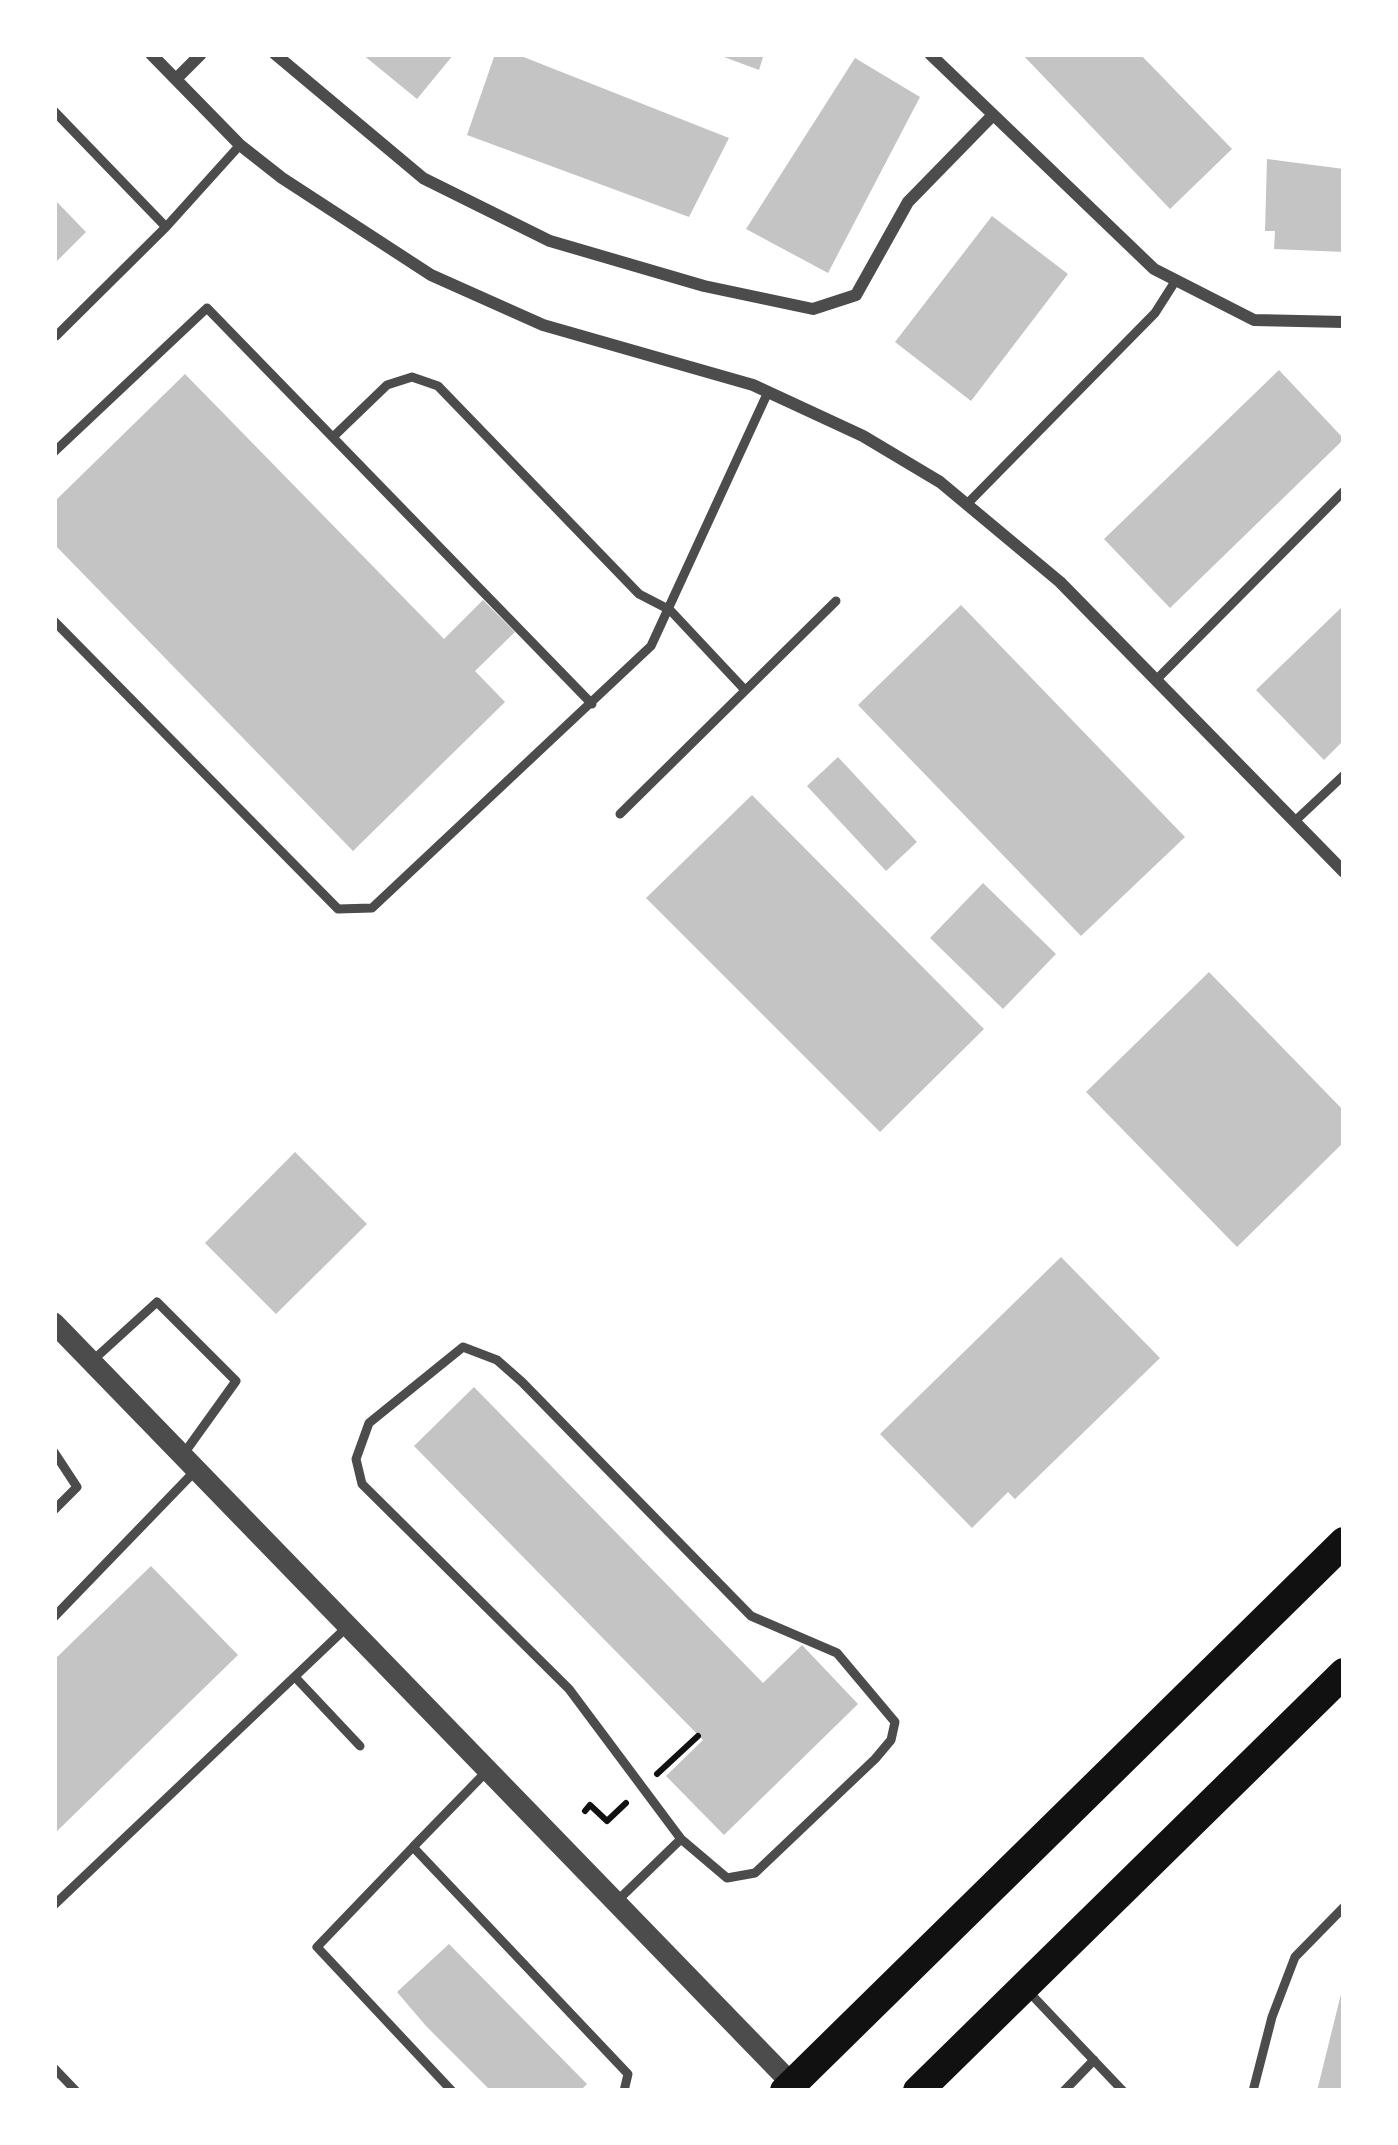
<!DOCTYPE html>
<html>
<head>
<meta charset="utf-8">
<style>
	body { margin:0 }
	#map { position:relative; width:1398px; height:2145px; overflow:hidden; background:#fff; font-family:"Exo 2",sans-serif }
	canvas { display:block }
	.frame { position:absolute; inset:0; border:57px solid #fff; pointer-events:none }
</style>
</head>
<body>
<div id="map">
<canvas width="1398" height="2145"></canvas>
<div class="frame"></div>
</div>
<script>
const g = document.querySelector('canvas').getContext('2d');
g.lineJoin = 'round';
function fill(path, color) { g.fillStyle = color; g.fill(path, 'evenodd'); }
const poly = rows => new Path2D(rows.map(r => 'M' + r).join(''));
function trace(path, color, width, dash) { g.strokeStyle = color; g.lineWidth = width; g.lineCap = dash ? 'butt' : 'round'; g.setLineDash(dash || []); g.stroke(path); }
fill(poly([
	[362,54,454,54,417,99],
	[495,54,516,54,729,138,689,217,467,135],
	[716,54,764,54,759,70],
	[1022,54,1140,54,1232,149,1170,209],
	[855,58,920,97,828,273,746,229],
	[1267,159,1344,169,1344,252,1274,249,1275,231,1265,231],
	[54,199,86,232,54,264],
	[992,216,1068,274,971,401,895,342],
	[1279,370,1344,439,1170,608,1104,539],
	[185,374,444,639,483,600,515,632,475,671,505,702,353,851,54,544,54,502],
	[961,605,1185,837,1081,936,858,705],
	[1344,605,1344,740,1324,760,1256,690],
	[838,757,917,842,886,871,807,786],
	[752,795,984,1029,880,1132,646,898],
	[983,883,1056,954,1003,1009,930,938],
	[1209,972,1344,1111,1344,1142,1237,1247,1086,1092],
	[295,1152,367,1224,276,1314,205,1243],
	[1061,1257,1160,1358,1015,1499,1008,1492,972,1528,880,1434],
	[474,1387,763,1683,802,1645,858,1704,724,1835,666,1776,703,1740,414,1446],
	[151,1566,238,1655,54,1834,54,1660],
	[449,1944,587,2084,580,2091,491,2091,426,2026,397,1992],
	[1342,1990,1344,2091,1317,2091]
]), '#c4c4c4');
trace(poly([
	[657,1774,698,1736],
	[585,1811,590,1805,607,1821,626,1803]
]), '#111', 6);
trace(poly([
	[54,111,166,227,240,145],
	[56,336,166,227],
	[333,437,387,385,412,377,438,386,639,594,670,610,745,690],
	[54,452,207,308,592,704],
	[969,502,1155,313,1176,280],
	[54,621,338,909,372,908,651,646,768,392],
	[1156,680,1344,491],
	[620,814,836,601],
	[1295,821,1344,775],
	[91,1362,157,1302,236,1381,185,1452],
	[54,1452,77,1487,54,1510],
	[54,1617,196,1470],
	[295,1677,360,1746],
	[413,1847,488,1770],
	[616,1902,681,1839,569,1689,362,1484,356,1459,369,1423,463,1347,497,1360,522,1382,751,1616,837,1653,895,1722,891,1740,875,1759,755,1873,727,1878,681,1839],
	[54,1905,348,1626],
	[1028,1991,1123,2091],
	[54,2068,76,2091],
	[452,2091,317,1947,413,1847,628,2074,624,2091],
	[1064,2091,1094,2060],
	[1253,2091,1272,2017,1295,1957,1344,1907]
]), '#4c4c4c', 9);
trace(poly([
	[151,54,240,145,282,178,431,275,543,325,753,385,863,436,940,482,1060,582,1344,872],
	[275,54,423,178,550,241,704,286,813,309,856,295,908,202,991,117],
	[930,54,1154,269,1254,320,1344,322],
	[176,79,201,54]
]), '#4c4c4c', 12);
trace(poly([
	[54,1323,799,2091]
]), '#4c4c4c', 21);
trace(poly([
	[785,2091,1344,1542],
	[918,2091,1344,1673]
]), '#111', 30);
</script>
</body>
</html>
